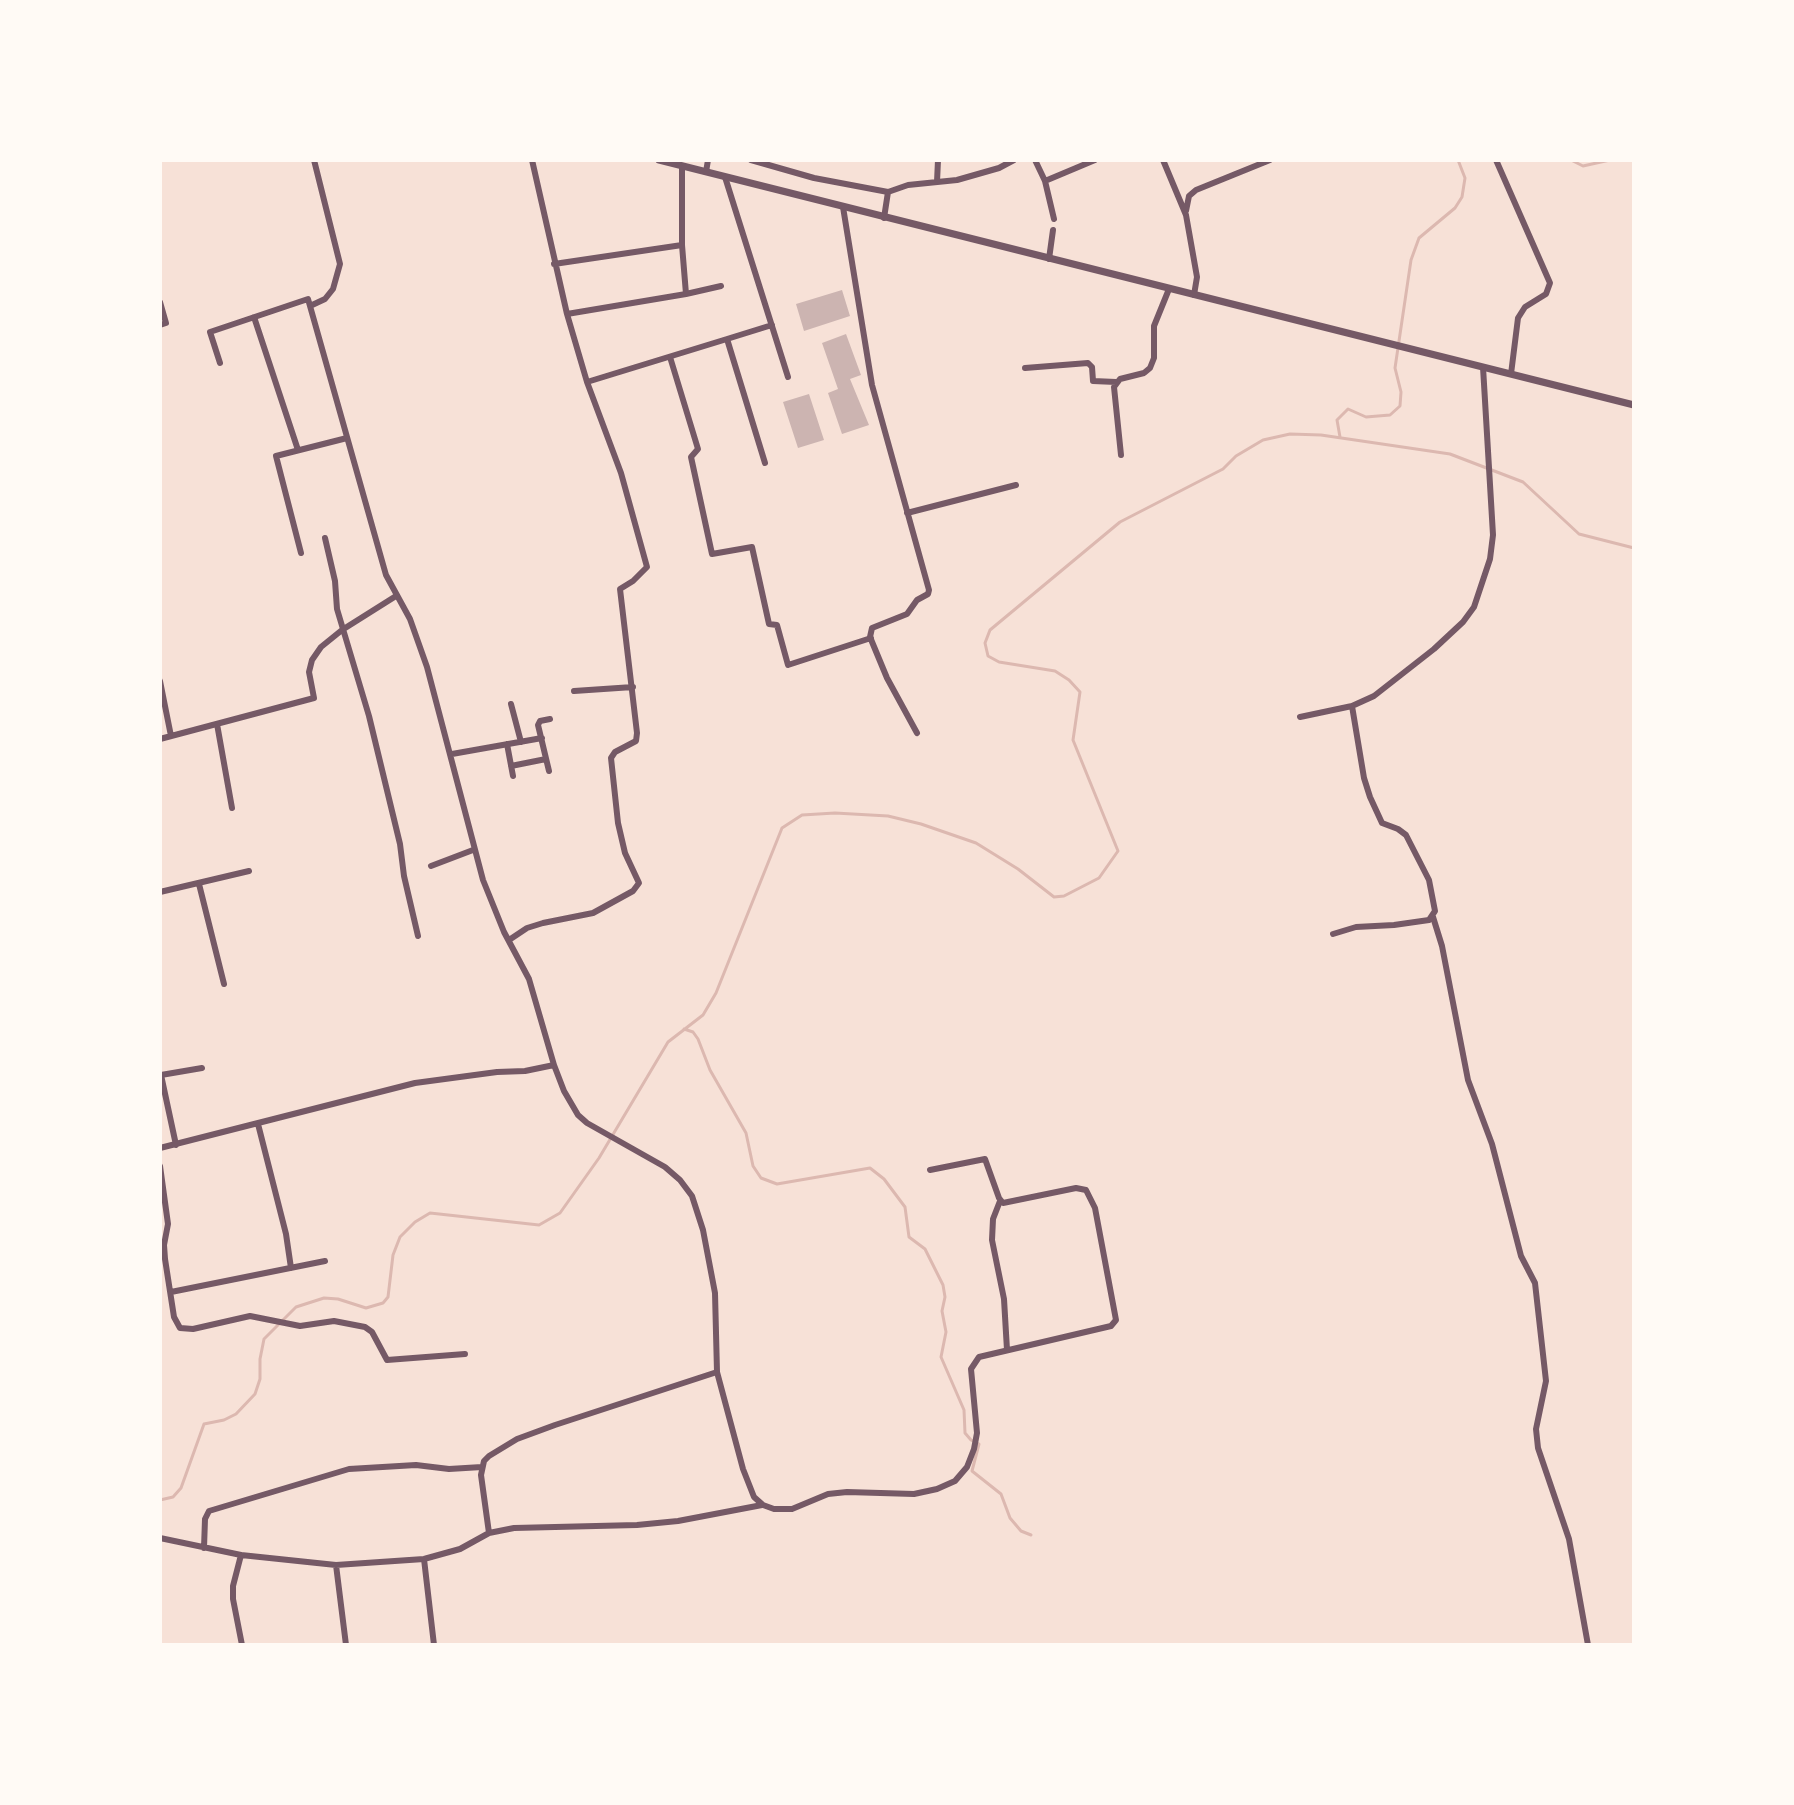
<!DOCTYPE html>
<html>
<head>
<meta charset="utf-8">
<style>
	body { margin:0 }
	#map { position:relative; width:1794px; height:1805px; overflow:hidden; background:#f7e1d7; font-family:"Nunito Sans",sans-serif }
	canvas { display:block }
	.frame { position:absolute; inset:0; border:162px solid #fffaf5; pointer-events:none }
</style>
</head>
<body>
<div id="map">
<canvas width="1794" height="1805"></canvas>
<div class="frame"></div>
</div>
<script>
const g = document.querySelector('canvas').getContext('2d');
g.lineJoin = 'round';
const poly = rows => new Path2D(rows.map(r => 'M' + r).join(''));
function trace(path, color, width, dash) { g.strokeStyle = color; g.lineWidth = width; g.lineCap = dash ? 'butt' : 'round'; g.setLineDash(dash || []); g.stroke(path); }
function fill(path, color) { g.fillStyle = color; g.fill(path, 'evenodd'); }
trace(poly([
	[1571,160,1583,166,1610,160],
	[1340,437,1337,420,1348,409,1366,417,1390,415,1400,406,1401,392,1395,368,1411,260,1419,238,1455,208,1462,197,1465,178,1458,160],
	[684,1029,693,1032,698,1039,710,1070,746,1133,753,1166,761,1178,777,1184,870,1168,884,1179,905,1207,909,1237,925,1249,943,1285,945,1297,942,1311,946,1332,941,1357,964,1410,965,1433,971,1440,979,1444,972,1471,1001,1494,1010,1518,1021,1531,1031,1535],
	[160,1500,173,1497,181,1488,204,1424,224,1420,236,1414,255,1394,260,1379,260,1359,264,1339,296,1307,324,1298,338,1299,366,1308,383,1303,388,1297,393,1255,400,1237,415,1222,430,1213,539,1225,560,1213,599,1158,668,1042,703,1015,716,993,782,828,802,815,835,813,888,816,921,824,976,843,1018,869,1054,897,1064,896,1099,878,1118,851,1073,740,1080,692,1069,680,1055,671,999,662,988,656,985,643,990,630,1120,522,1223,469,1236,456,1263,440,1290,434,1321,435,1450,454,1523,482,1579,534,1634,548]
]), '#dcb8b0', 3);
fill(poly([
	[842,290,850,316,804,331,796,304],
	[846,334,861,375,850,379,869,425,842,434,828,393,838,389,822,343],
	[809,394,824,440,798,448,783,402]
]), '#ccb4b1');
trace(poly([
	[314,160,340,264,333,289,325,299,310,306,386,575,410,619,427,667,483,880,504,932,529,979,554,1065,564,1091,578,1115,587,1123,665,1167,680,1180,692,1196,703,1230,715,1293,717,1372,743,1469,754,1497,763,1505,774,1509,792,1509,828,1494,847,1492,914,1494,937,1489,955,1481,967,1467,974,1449,977,1433,971,1369,979,1357,1111,1326,1116,1320,1095,1208,1086,1190,1076,1188,1003,1203,999,1198,985,1159,930,1170],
	[751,160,814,178,888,192,908,185,957,180,999,168,1014,160],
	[1035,160,1045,181,1054,219],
	[1163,160,1186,215,1197,277,1194,295],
	[1496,160,1550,283,1546,294,1525,307,1518,318,1511,374],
	[706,172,708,160],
	[725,177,788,377],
	[1045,181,1095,160],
	[937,182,938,160],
	[843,207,872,385,929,590,928,594,917,600,907,614,872,628,870,637,887,678,917,733],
	[1186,211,1189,196,1196,190,1270,160],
	[884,218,888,192],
	[1049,259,1053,230],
	[554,264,682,245],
	[686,294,721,286],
	[160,302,166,323,160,325],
	[567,314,686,294,682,245,682,166],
	[254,317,298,450],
	[727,339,772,325],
	[670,357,698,449,691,457,712,554,752,547,769,624,777,625,788,665,871,638],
	[220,363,210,332,308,299,310,306],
	[1025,368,1088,363,1092,367,1093,381,1116,382],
	[587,382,727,339,765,463],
	[1121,455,1114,387,1120,379,1144,373,1150,368,1154,358,1154,326,1169,289],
	[907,513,1016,485],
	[325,538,335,581,337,609,369,716,400,844,404,876,418,936],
	[301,553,276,456,347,438],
	[160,681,171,736],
	[574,691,633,687],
	[511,704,521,742],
	[1300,717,1352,706,1374,696,1434,649,1463,622,1474,607,1490,559,1493,535,1483,367],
	[217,724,232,808],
	[160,739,314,698,309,672,312,660,321,647,342,630,396,596],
	[507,744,513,776],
	[452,754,542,738],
	[511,766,546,759],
	[549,771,538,725,540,721,550,719],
	[431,866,473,850],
	[199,884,224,984],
	[160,892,249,871],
	[1433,917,1442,946,1468,1080,1492,1144,1521,1256,1535,1283,1546,1381,1536,1429,1538,1448,1569,1539,1588,1645],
	[1333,934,1356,927,1394,925,1429,920,1435,911,1429,880,1406,835,1398,829,1382,823,1370,797,1364,778,1352,706],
	[509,940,527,928,543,923,593,913,633,891,639,883,625,853,618,823,611,758,615,752,636,741,637,733,620,589,633,581,647,567,621,473,587,382,567,314,532,160],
	[258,1124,286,1234,291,1268],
	[176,1145,161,1075,202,1068],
	[160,1148,415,1083,497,1072,525,1071,554,1065],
	[160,1166,168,1224,164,1245,165,1259,174,1317,180,1328,193,1329,250,1316,300,1326,334,1321,365,1327,372,1332,387,1360,465,1354],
	[1000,1201,993,1219,992,1240,1004,1299,1007,1350],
	[171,1292,325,1261],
	[489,1533,481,1475,484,1461,489,1456,517,1439,555,1425,717,1372],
	[160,1538,241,1555,336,1565,424,1559,460,1549,489,1533,514,1528,637,1525,678,1521,762,1505],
	[204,1548,205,1519,209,1511,349,1469,416,1465,449,1469,482,1467],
	[241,1555,233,1586,233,1599,242,1645],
	[424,1559,434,1645],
	[336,1565,346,1645]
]), '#755966', 6);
trace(poly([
	[659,160,1634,405]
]), '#755966', 7);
</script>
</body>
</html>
